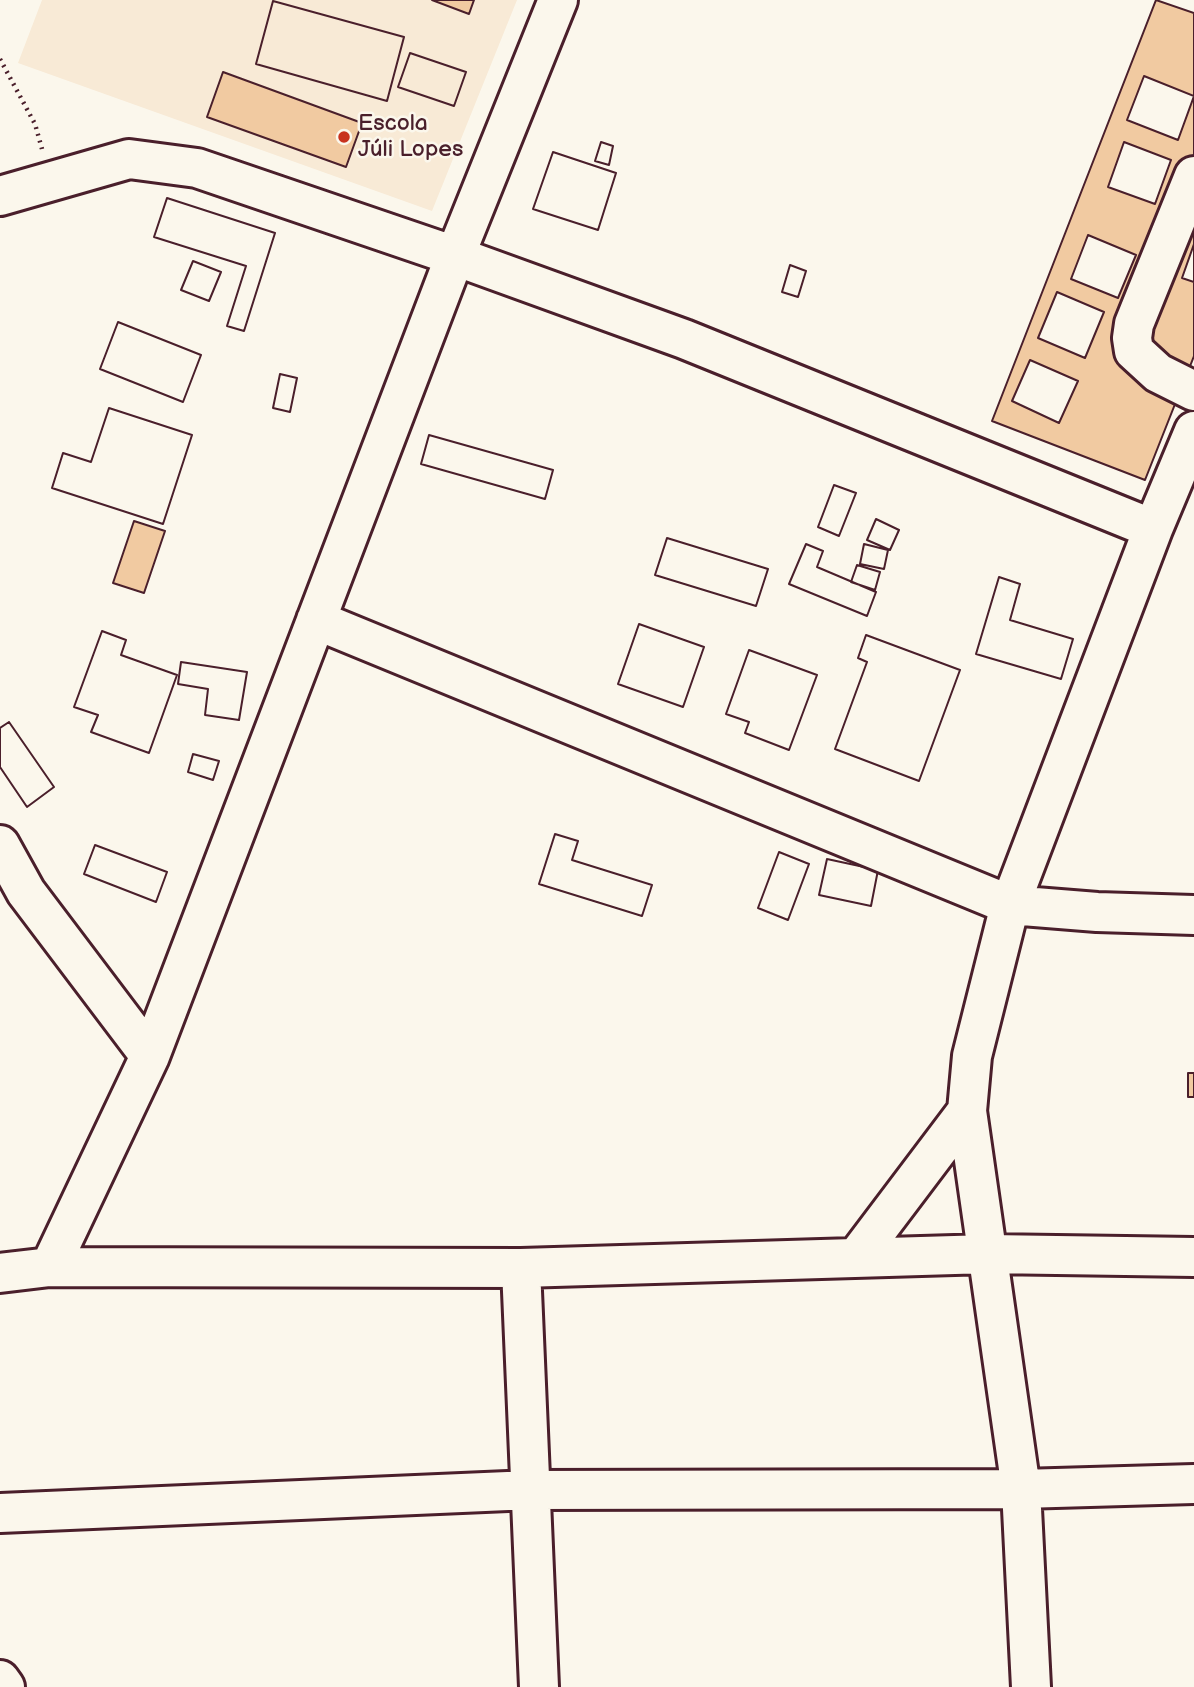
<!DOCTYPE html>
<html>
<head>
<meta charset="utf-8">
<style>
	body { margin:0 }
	canvas { display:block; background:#fbf7ec }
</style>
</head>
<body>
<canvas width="1194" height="1687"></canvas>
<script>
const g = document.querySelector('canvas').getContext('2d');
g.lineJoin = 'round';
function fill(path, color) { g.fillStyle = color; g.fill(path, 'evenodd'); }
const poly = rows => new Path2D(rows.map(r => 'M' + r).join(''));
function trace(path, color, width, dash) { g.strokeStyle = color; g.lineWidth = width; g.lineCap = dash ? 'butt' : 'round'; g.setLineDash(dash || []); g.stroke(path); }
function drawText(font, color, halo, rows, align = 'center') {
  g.font = font + ' "Balsamiq Sans",sans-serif'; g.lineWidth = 5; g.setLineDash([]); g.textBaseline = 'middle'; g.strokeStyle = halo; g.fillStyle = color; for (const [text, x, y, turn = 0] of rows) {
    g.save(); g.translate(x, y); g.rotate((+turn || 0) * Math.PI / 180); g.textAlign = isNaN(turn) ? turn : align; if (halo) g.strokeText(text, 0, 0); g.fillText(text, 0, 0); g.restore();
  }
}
fill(poly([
	[42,0,517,0,432,211,18,63]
]), '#f8ead6');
const building = poly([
	[432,0,474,0,469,14,432,0],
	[1156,0,1194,13,1194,356,1145,480,992,421,1156,0],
	[273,1,404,37,387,101,256,64,273,1],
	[273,1,404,37,387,101,256,64,273,1],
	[410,53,466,72,454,106,398,87,410,53],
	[410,53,466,72,454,106,398,87,410,53],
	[223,72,362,123,346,167,207,117,223,72],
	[1144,76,1194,96,1178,140,1127,120,1144,76],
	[601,142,613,146,609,165,595,161,601,142],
	[601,142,613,146,609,165,595,161,601,142],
	[1124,142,1171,160,1155,204,1108,187,1124,142],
	[553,152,616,173,598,230,533,209,553,152],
	[553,152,616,173,598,230,533,209,553,152],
	[167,198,275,233,244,331,227,326,246,266,154,237,167,198],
	[167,198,275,233,244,331,227,326,246,266,154,237,167,198],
	[1088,235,1136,255,1118,298,1071,279,1088,235],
	[1194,244,1194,282,1182,278,1194,244],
	[193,261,221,272,209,301,181,290,193,261],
	[193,261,221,272,209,301,181,290,193,261],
	[790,265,806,271,798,297,782,292,790,265],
	[790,265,806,271,798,297,782,292,790,265],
	[1057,292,1104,312,1085,358,1038,338,1057,292],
	[118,322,201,355,183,402,100,369,118,322],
	[118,322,201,355,183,402,100,369,118,322],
	[1030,360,1078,381,1059,423,1012,401,1030,360],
	[280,374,297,378,290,412,273,408,280,374],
	[280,374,297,378,290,412,273,408,280,374],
	[109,408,192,435,163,524,52,488,63,453,91,462,109,408],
	[109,408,192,435,163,524,52,488,63,453,91,462,109,408],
	[429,435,553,470,545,499,421,464,429,435],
	[429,435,553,470,545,499,421,464,429,435],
	[834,485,856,493,839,536,818,527,834,485],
	[834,485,856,493,839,536,818,527,834,485],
	[876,519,899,530,890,550,867,540,876,519],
	[876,519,899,530,890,550,867,540,876,519],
	[134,521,165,531,144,593,113,583,134,521],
	[667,538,768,569,756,606,655,575,667,538],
	[667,538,768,569,756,606,655,575,667,538],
	[806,544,823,551,817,567,876,592,867,616,789,584,806,544],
	[806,544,823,551,817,567,876,592,867,616,789,584,806,544],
	[864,544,888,550,884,569,860,564,864,544],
	[864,544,888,550,884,569,860,564,864,544],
	[857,565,880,572,875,590,851,582,857,565],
	[857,565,880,572,875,590,851,582,857,565],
	[999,577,1020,584,1010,620,1073,639,1061,679,976,654,999,577],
	[999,577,1020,584,1010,620,1073,639,1061,679,976,654,999,577],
	[639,624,704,647,683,707,618,684,639,624],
	[639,624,704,647,683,707,618,684,639,624],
	[102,631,126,640,121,655,177,675,149,753,91,732,98,715,74,707,102,631],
	[102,631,126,640,121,655,177,675,149,753,91,732,98,715,74,707,102,631],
	[866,635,960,670,919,781,835,749,867,662,858,658,866,635],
	[866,635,960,670,919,781,835,749,867,662,858,658,866,635],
	[749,650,817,675,789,750,745,733,749,722,726,714,749,650],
	[749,650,817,675,789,750,745,733,749,722,726,714,749,650],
	[181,662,247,672,239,720,205,715,208,689,178,684,181,662],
	[181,662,247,672,239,720,205,715,208,689,178,684,181,662],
	[9,722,54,787,27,807,0,767,0,728,9,722],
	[9,722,54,787,27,807,0,767,0,728,9,722],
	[193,754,219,761,213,780,188,772,193,754],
	[193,754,219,761,213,780,188,772,193,754],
	[555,834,578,841,572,860,652,885,642,916,539,884,555,834],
	[555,834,578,841,572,860,652,885,642,916,539,884,555,834],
	[95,845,167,872,156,902,84,874,95,845],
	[95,845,167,872,156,902,84,874,95,845],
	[779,852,809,864,788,920,758,908,779,852],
	[779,852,809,864,788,920,758,908,779,852],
	[827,859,878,870,871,906,819,895,827,859],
	[827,859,878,870,871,906,819,895,827,859],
	[1188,1073,1194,1073,1194,1097,1188,1097,1188,1073]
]);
fill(building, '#f1caa1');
trace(building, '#4a1f2b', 2);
const minor = poly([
	[1194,176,1134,324,1132,338,1134,351,1158,373,1194,391],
	[0,196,129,159,197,168,455,256,684,339,1153,529],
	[316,620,1010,905,1097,912,1194,915],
	[0,845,26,892,150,1056],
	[856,1258,967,1111],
	[50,1267,150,1056,455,256,558,0],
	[521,1268,539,1687],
	[0,1273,50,1267,521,1268,988,1254,1194,1257],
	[0,1513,531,1490,1021,1489,1194,1484],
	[0,1680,5,1687],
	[1031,1687,1021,1489,967,1111,972,1056,1010,905,1153,529,1194,431]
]);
trace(minor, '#4a1f2b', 44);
trace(poly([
	[0,59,35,124,42,149]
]), '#4a1f2b', 4.5, [2, 5]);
trace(minor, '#fbf7ec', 38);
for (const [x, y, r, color] of [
	[344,137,7,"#c8321e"]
]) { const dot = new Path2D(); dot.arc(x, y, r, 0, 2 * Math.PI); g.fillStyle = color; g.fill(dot); trace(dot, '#fbf7ec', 2.5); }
drawText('23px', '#4a1f2b', '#fbf7ec', [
	["Escola",358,124],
	["Júli Lopes",358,150]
], 'left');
</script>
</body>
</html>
